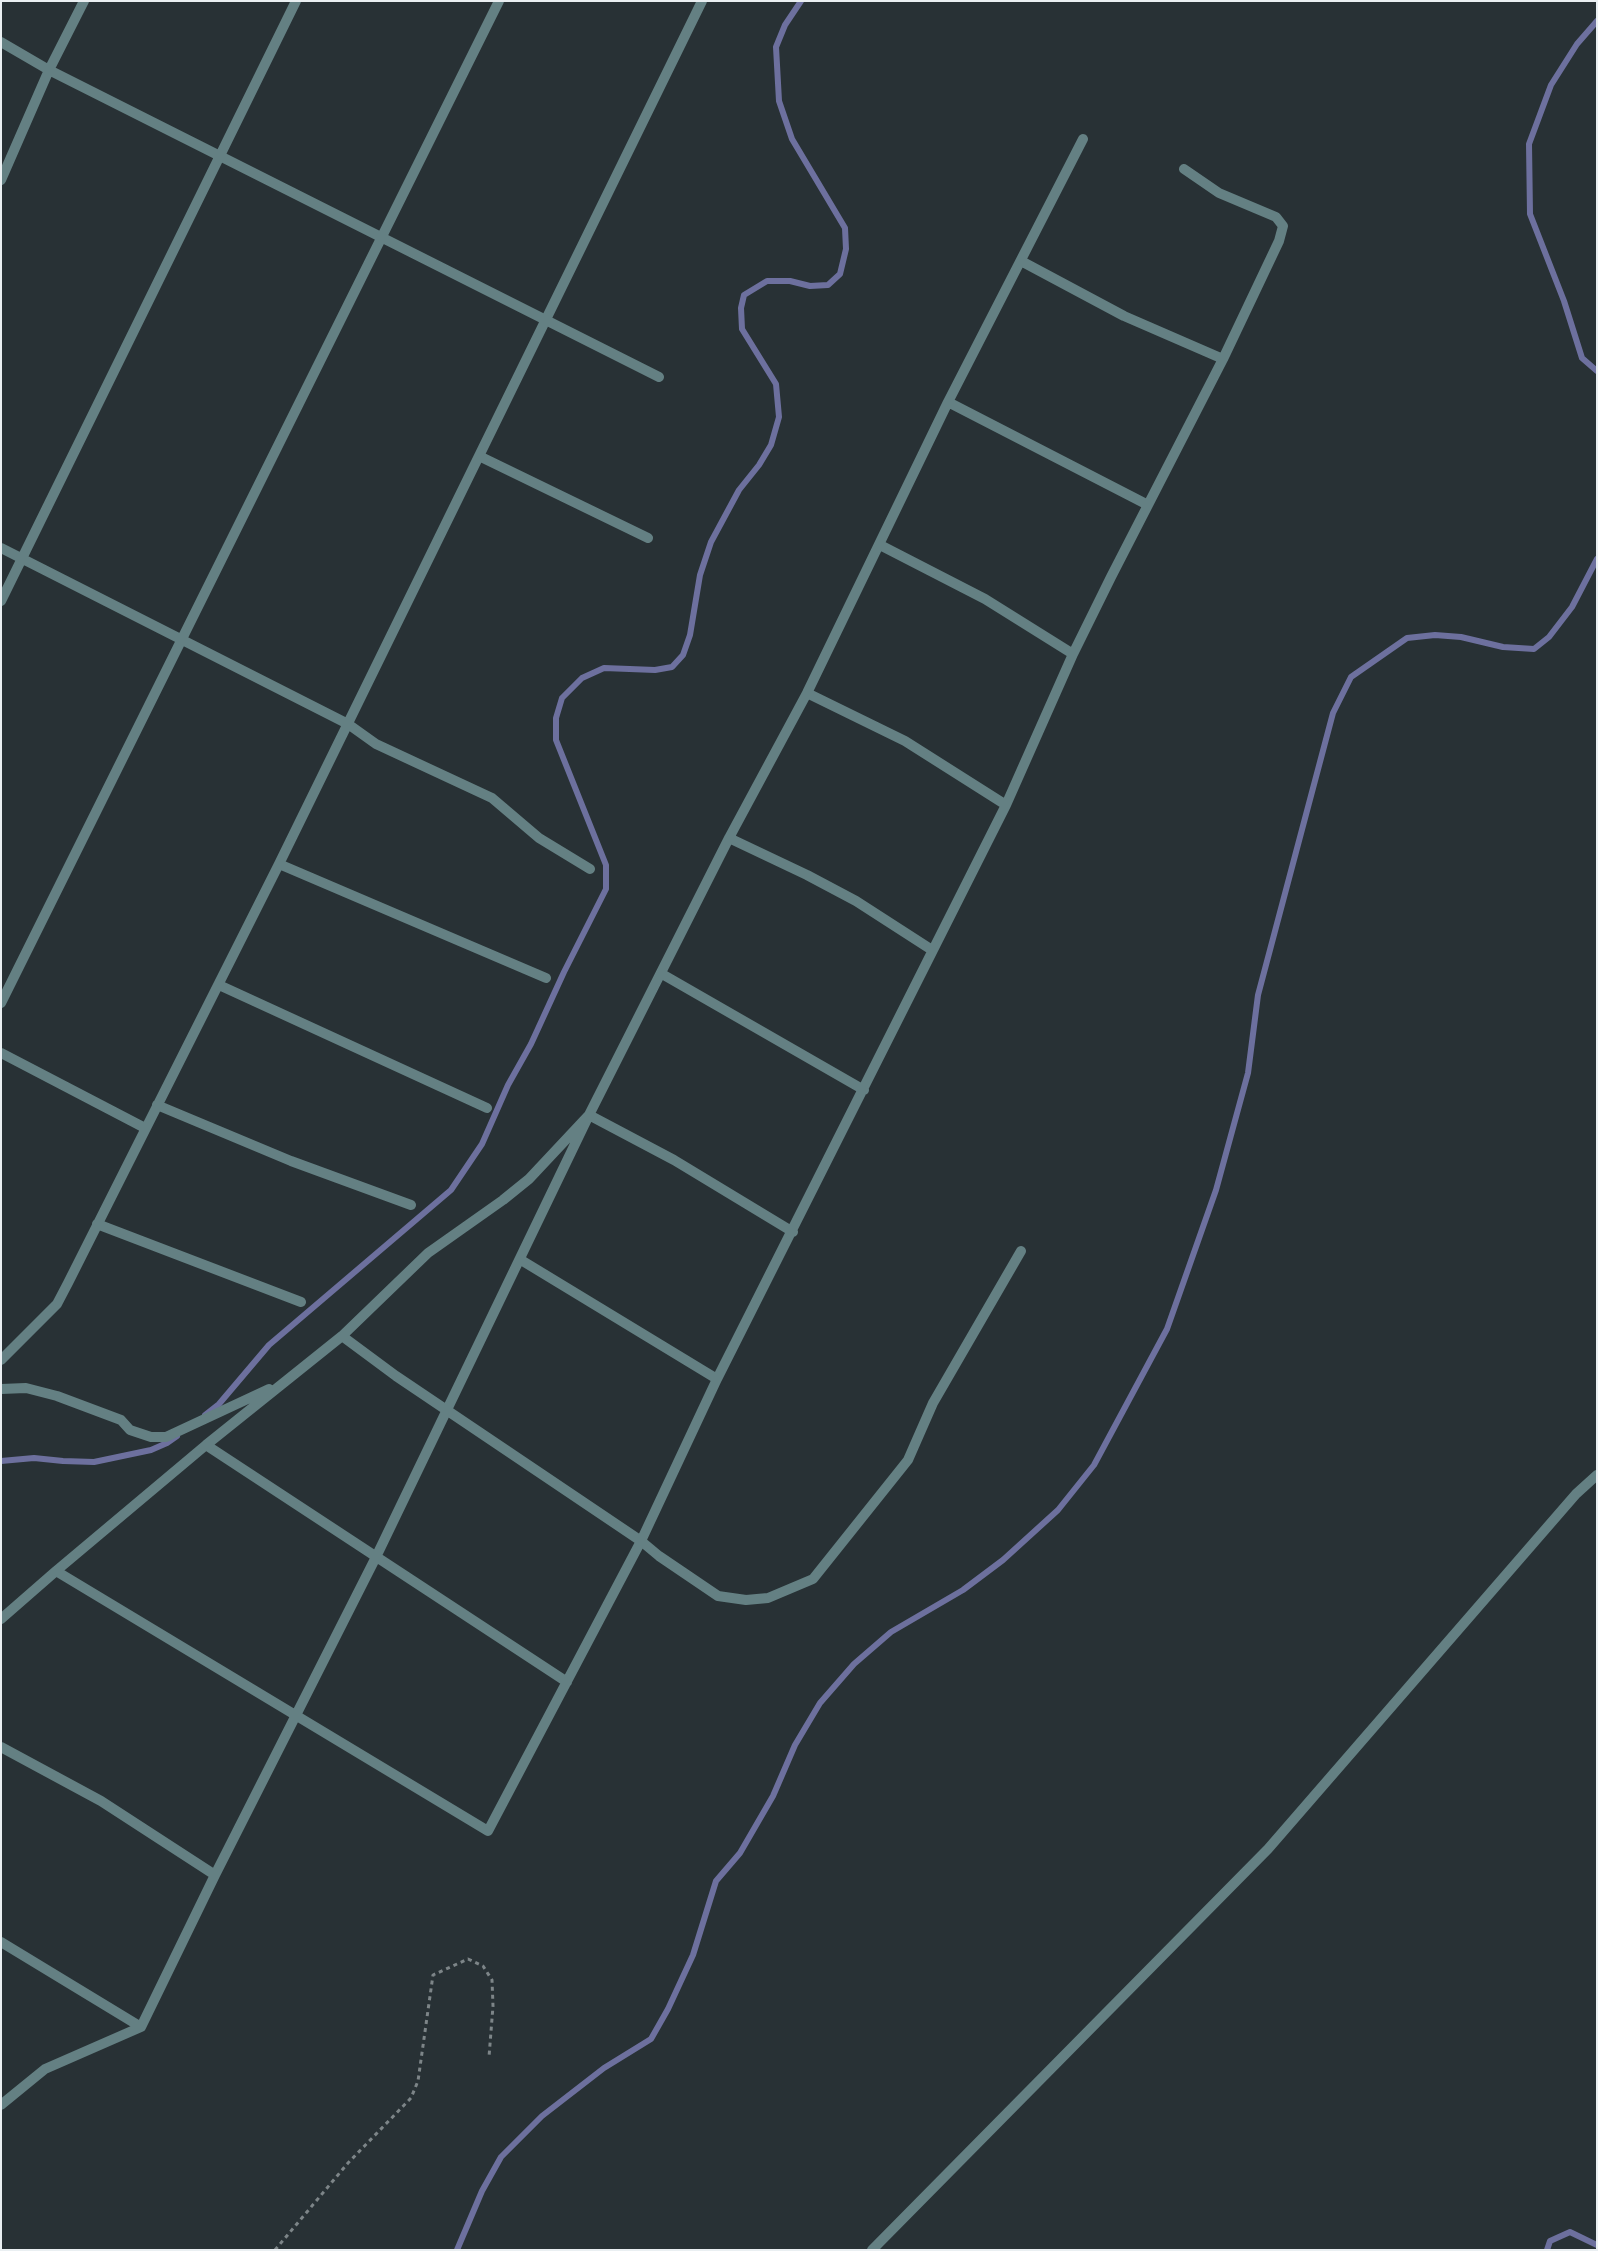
<!DOCTYPE html>
<html>
<head>
<meta charset="utf-8">
<style>
	body { margin:0 }
	#map { position:relative; width:1598px; height:2251px; overflow:hidden; background:#283135; font-family:Karla,sans-serif }
	canvas { display:block }
	.frame { position:absolute; inset:0; border:2px solid #eaeff2; pointer-events:none }
</style>
</head>
<body>
<div id="map">
<canvas width="1598" height="2251"></canvas>
<div class="frame"></div>
</div>
<script>
const g = document.querySelector('canvas').getContext('2d');
g.lineJoin = 'round';
const poly = rows => new Path2D(rows.map(r => 'M' + r).join(''));
function trace(path, color, width, dash) { g.strokeStyle = color; g.lineWidth = width; g.lineCap = dash ? 'butt' : 'round'; g.setLineDash(dash || []); g.stroke(path); }
trace(poly([
	[1597,21,1577,44,1551,85,1529,144,1530,214,1564,301,1582,358,1597,371],
	[205,1415,219,1404,269,1345,451,1190,482,1144,508,1085,531,1044,564,972,606,889,606,865,556,740,556,718,562,698,582,678,604,668,655,670,672,667,683,655,690,635,700,575,711,542,739,490,759,465,771,445,779,417,776,384,742,329,741,308,744,295,767,281,790,281,810,286,828,285,840,274,846,249,845,228,792,139,779,101,776,47,785,25,801,1],
	[1,1461,34,1458,63,1461,94,1462,151,1450,167,1443,177,1436],
	[457,2250,482,2191,501,2157,542,2116,604,2068,651,2039,668,2009,693,1955,716,1881,740,1853,773,1796,795,1745,820,1703,854,1664,891,1632,963,1590,1003,1560,1058,1510,1094,1465,1167,1329,1216,1190,1248,1073,1258,995,1333,713,1351,677,1407,638,1435,635,1461,637,1503,647,1534,649,1549,637,1572,607,1597,559],
	[1547,2250,1550,2241,1570,2232,1597,2245]
]), '#6d709e', 6);
trace(poly([
	[275,2250,348,2163,411,2098,418,2081,433,1975,468,1959,483,1966,492,1980,493,2006,489,2057]
]), '#7d8588', 3, [4, 4]);
trace(poly([
	[1,42,49,70,659,377],
	[1,180,49,70,84,1],
	[1021,261,1124,316,1223,359],
	[948,402,1148,505],
	[479,456,648,538],
	[880,545,985,599,1073,654],
	[1,548,348,724,376,744,492,798,539,838,590,869],
	[1,601,296,1],
	[807,693,905,741,1006,805],
	[729,838,807,875,856,901,932,950],
	[279,864,546,978],
	[662,974,864,1090],
	[219,985,487,1108],
	[1,1003,499,1],
	[1,1053,145,1128],
	[157,1105,291,1161,411,1205],
	[97,1224,301,1302],
	[521,1260,717,1379],
	[342,1336,396,1376,641,1541,659,1556,718,1596,746,1600,768,1598,813,1579,908,1460,933,1403,1021,1251],
	[1,1360,57,1304,68,1283,279,864,702,1],
	[1,1389,26,1388,57,1396,121,1420,130,1430,151,1437,166,1437,269,1389],
	[206,1445,567,1682],
	[56,1571,206,1445,342,1336,428,1253,503,1200,529,1179,589,1115,674,1160,793,1232],
	[1,1619,56,1571,488,1831,641,1541,717,1379,1006,805,1073,654,1111,577,1223,359,1279,241,1283,226,1276,217,1219,193,1184,169],
	[1,1747,101,1801,215,1875],
	[1,1942,141,2027],
	[1,2105,45,2069,141,2027,215,1875,376,1557,589,1115,729,838,807,693,948,402,1083,139],
	[872,2250,1268,1849,1576,1494,1597,1475]
]), '#648083', 10);
</script>
</body>
</html>
